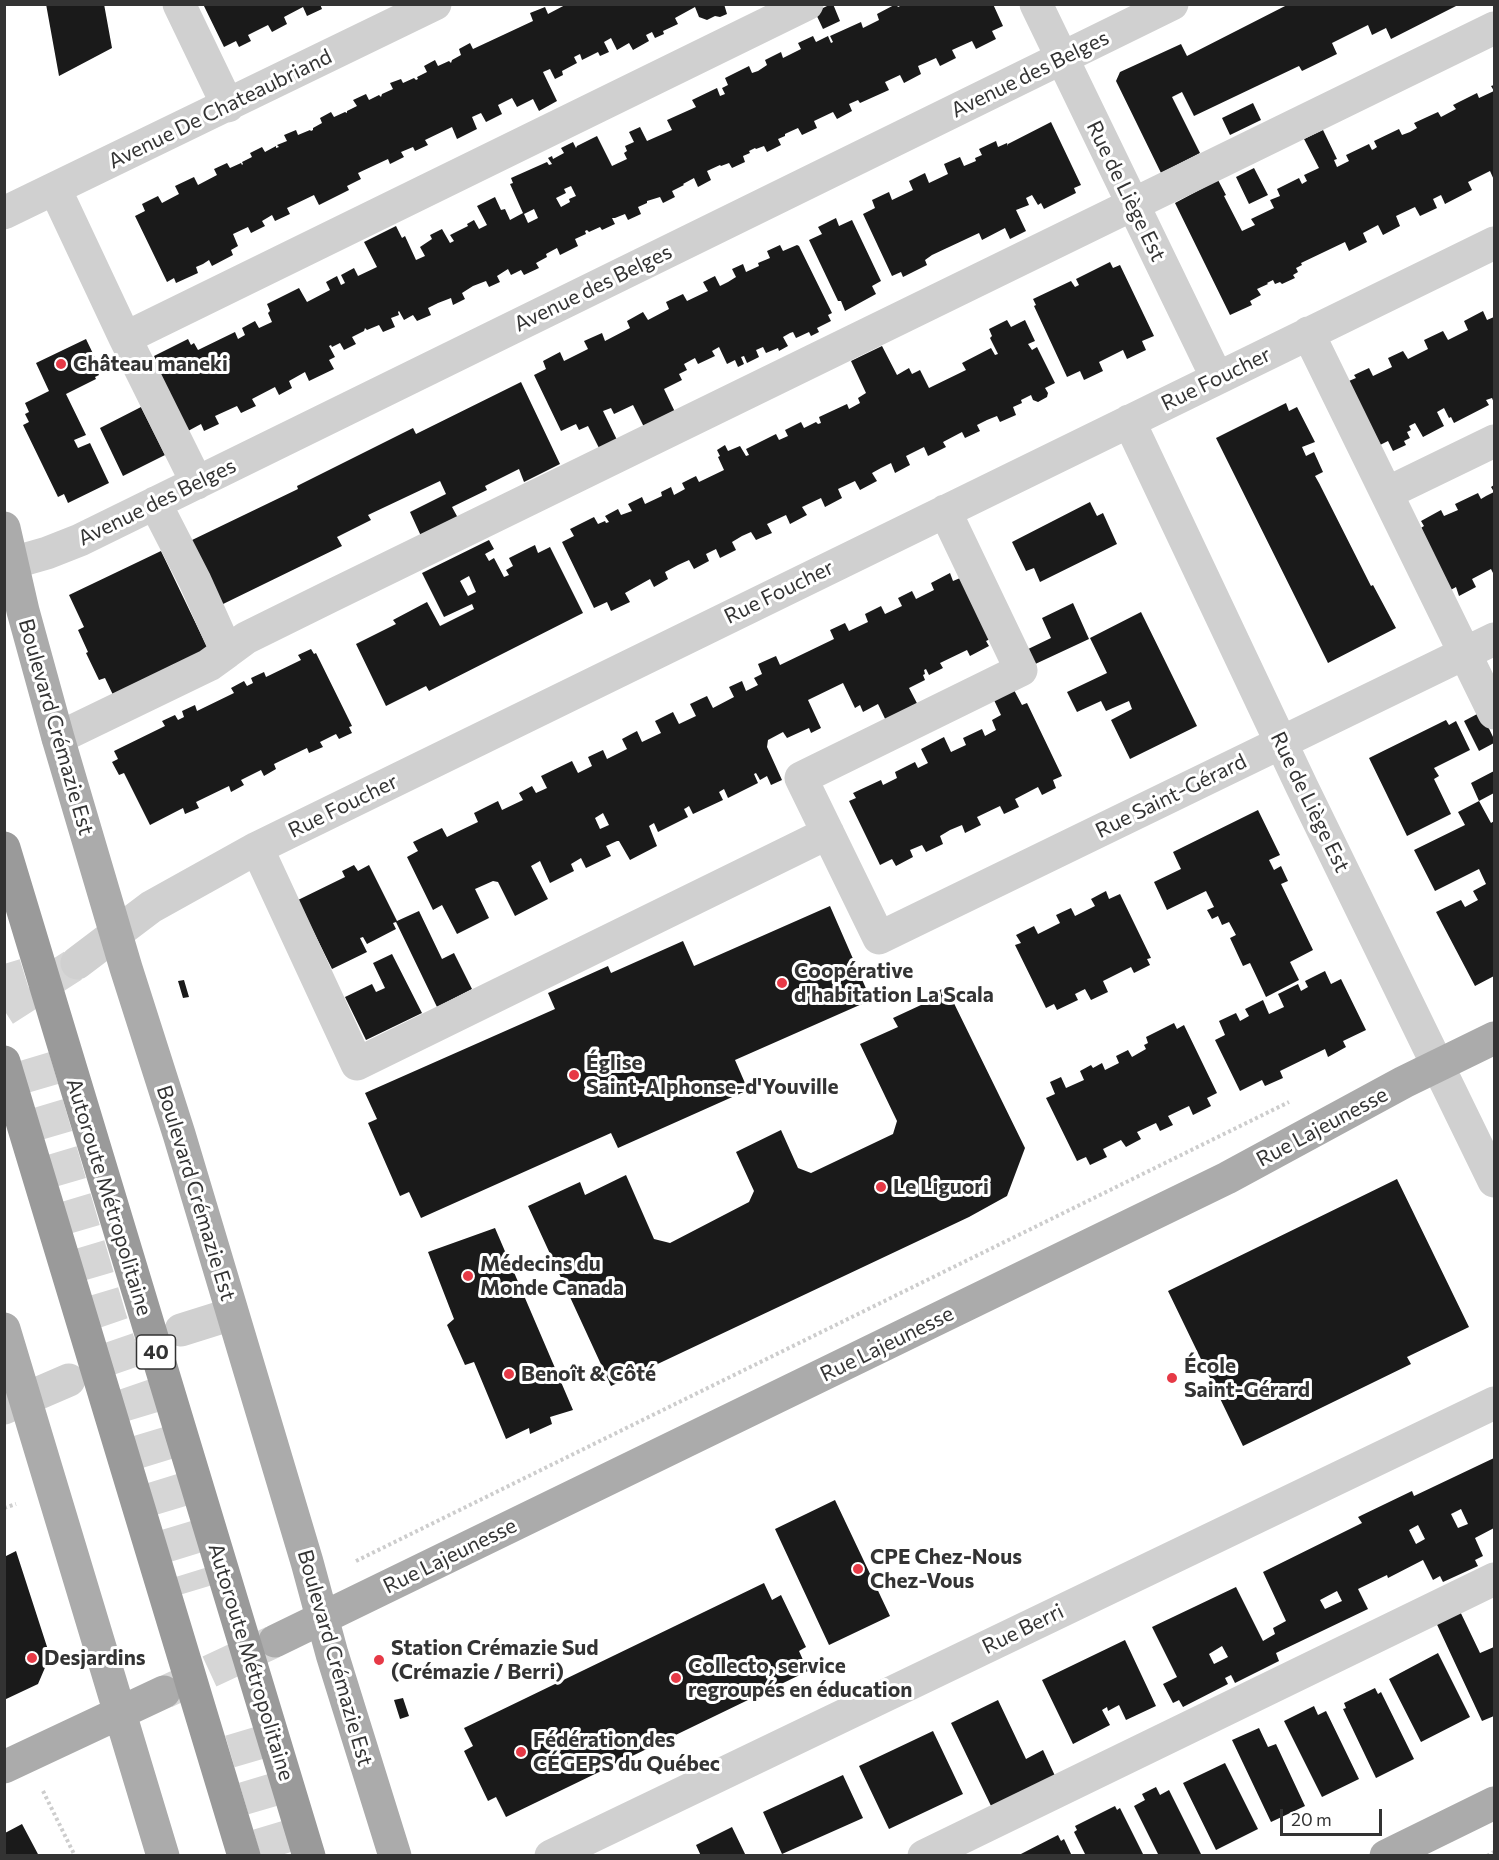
<!DOCTYPE html>
<html>
<head>
<meta charset="utf-8">
<style>
	body { margin:0 }
	#map { position:relative; width:1499px; height:1860px; overflow:hidden; background:#fff; font-family:Commissioner,sans-serif }
	canvas { display:block }
	.frame { position:absolute; inset:0; border:6px solid #333; pointer-events:none }
	.scale { position:absolute; left:1280px; top:1809px; width:102px; height:27px; box-sizing:border-box; border:3px solid #333; border-top:0; padding-left:8px; font-size:18px; line-height:21px; white-space:nowrap; color:#333; -webkit-text-stroke:4px #fff; paint-order:stroke }
</style>
</head>
<body>
<div id="map">
<canvas width="1499" height="1860"></canvas>
<div class="frame"></div>
<div class="scale">20 m</div>
</div>
<script>
const g = document.querySelector('canvas').getContext('2d');
g.lineJoin = 'round';
function fill(path, color) { g.fillStyle = color; g.fill(path, 'evenodd'); }
const poly = rows => new Path2D(rows.map(r => 'M' + r).join(''));
function trace(path, color, width, dash) { g.strokeStyle = color; g.lineWidth = width; g.lineCap = dash ? 'butt' : 'round'; g.setLineDash(dash || []); g.stroke(path); }
function drawText(font, color, halo, rows, align = 'center') {
  g.font = font + ' Commissioner,sans-serif'; g.lineWidth = 6; g.setLineDash([]); g.textBaseline = 'middle'; g.strokeStyle = halo; g.fillStyle = color; for (const [text, x, y, turn = 0] of rows) {
    g.save(); g.translate(x, y); g.rotate((+turn || 0) * Math.PI / 180); g.textAlign = isNaN(turn) ? turn : align; if (halo) g.strokeText(text, 0, 0); g.fillText(text, 0, 0); g.restore();
  }
}
fill(poly([
	[46,4,104,4,112,48,59,76],
	[203,4,320,4,322,9,307,16,303,7,284,17,287,24,272,32,268,25,248,35,251,41,239,47,236,41,224,47],
	[567,4,724,4,727,14,720,17,715,16,707,20,699,17,695,7,675,18,678,24,663,31,664,34,655,38,652,32,646,35,649,41,633,50,629,43,617,50,611,38,604,42,609,52,600,56,598,52,582,60,580,54,574,57,577,63,562,71,563,75,555,79,550,69,543,72,557,101,539,111,533,99,517,107,512,98,498,105,502,114,486,122,481,113,472,117,477,129,457,139,452,127,425,140,428,145,415,151,413,147,401,152,404,157,390,164,388,159,358,173,361,179,347,186,349,190,319,205,314,195,287,208,290,214,275,221,272,215,262,221,265,226,251,233,248,227,233,234,238,246,231,250,233,255,212,266,209,260,203,264,196,267,198,273,176,283,174,278,167,282,135,216,145,211,142,204,158,196,162,203,179,194,175,186,194,177,198,185,217,175,214,169,227,163,230,168,241,163,242,165,243,164,242,162,252,157,250,153,262,147,265,152,276,146,276,148,279,147,277,145,287,141,284,135,296,130,298,135,310,130,311,131,313,130,313,128,322,123,320,118,331,112,334,117,345,112,347,113,347,111,357,106,353,100,366,94,369,100,379,95,381,97,382,94,393,89,390,83,401,79,403,83,414,78,416,80,418,79,417,77,427,72,424,66,435,60,438,66,449,61,451,63,452,60,461,55,459,49,470,43,473,49,533,21,530,13,545,7,548,14],
	[831,4,833,4,840,21,823,29,815,12],
	[896,4,898,7,904,4,993,4,1003,26,992,31,996,39,976,49,972,41,952,50,956,58,940,66,936,58,925,63,918,66,921,74,904,83,900,75,885,82,889,90,860,103,858,100,849,104,852,111,837,119,833,112,814,121,817,128,802,135,798,128,787,133,785,134,785,136,778,139,781,145,767,152,764,146,756,149,755,148,749,151,750,153,743,156,745,162,732,168,729,163,721,166,720,165,707,171,711,180,698,187,694,178,683,184,684,185,672,191,675,197,663,203,660,197,647,201,647,203,638,207,641,214,628,220,625,214,615,218,612,218,615,224,602,230,600,227,589,232,587,230,585,231,586,234,575,239,578,246,560,255,557,248,546,254,547,257,536,263,539,268,524,275,521,270,511,275,508,269,497,276,500,282,489,287,486,281,473,286,462,293,465,299,453,305,451,298,438,303,428,308,431,315,417,321,413,315,404,320,399,311,398,312,399,315,391,318,395,327,383,332,379,325,367,330,365,328,364,331,352,337,356,344,344,350,340,343,332,347,331,345,329,346,335,357,329,360,334,369,309,381,305,372,289,381,292,388,279,395,275,387,252,399,256,406,241,413,237,406,215,416,219,424,204,431,201,424,188,431,155,363,157,362,154,356,188,339,191,345,194,343,198,350,235,332,238,339,245,335,242,328,255,321,259,328,272,322,268,313,270,311,267,304,299,288,307,302,330,290,326,282,337,276,341,285,345,283,341,275,354,268,358,276,377,267,364,242,396,226,402,238,405,236,416,260,425,256,420,247,432,239,430,235,442,229,450,243,454,241,450,235,468,226,467,224,474,220,479,229,487,225,477,206,495,197,501,210,505,209,510,220,523,213,510,184,513,183,511,178,547,162,549,165,552,164,548,158,552,156,553,159,564,153,561,148,573,142,576,148,577,146,597,136,612,166,627,159,624,153,627,151,625,146,634,142,629,132,640,127,647,141,672,130,667,120,696,107,692,100,717,88,720,96,725,94,722,88,728,85,725,78,749,66,752,73,758,71,767,65,765,60,781,52,783,58,801,49,798,43,813,36,816,42,828,36,831,43,833,42,830,36,861,22,863,28,879,20,877,14],
	[571,186,576,196,569,199,570,202,561,207,556,198,566,193,564,189],
	[534,209,538,218,528,223,524,214],
	[1289,4,1460,4,1391,39,1386,28,1372,35,1368,25,1332,43,1337,54,1302,71,1299,66,1194,116,1182,92,1172,97,1200,153,1161,173,1116,81,1120,72,1181,44,1187,56],
	[1494,85,1494,180,1490,171,1468,182,1472,190,1445,204,1441,195,1433,199,1437,208,1420,216,1415,207,1396,216,1400,226,1383,235,1378,225,1363,233,1367,242,1349,251,1345,242,1301,263,1302,265,1296,268,1298,272,1293,275,1295,278,1282,284,1280,282,1275,284,1273,280,1267,283,1268,284,1257,289,1261,295,1250,301,1252,305,1230,315,1175,203,1218,180,1226,195,1224,196,1242,231,1255,225,1251,219,1274,208,1270,200,1280,196,1277,189,1299,178,1302,184,1307,181,1304,175,1319,168,1304,139,1323,130,1337,159,1334,160,1337,167,1349,161,1346,155,1369,144,1372,150,1374,149,1377,147,1374,141,1399,129,1402,135,1410,132,1417,128,1414,123,1438,112,1441,117,1456,109,1453,105,1477,93,1479,98,1494,91,1491,86],
	[1253,103,1261,120,1230,135,1222,118],
	[1051,122,1081,185,1074,188,1076,193,1044,209,1041,203,1038,205,1032,195,1026,198,1029,205,1016,210,1026,231,1010,239,1005,228,982,240,979,233,932,255,925,260,927,265,903,277,901,272,892,276,863,214,875,208,872,200,889,192,892,200,913,190,909,181,925,173,929,183,948,174,944,164,960,157,964,166,976,161,975,158,982,155,979,149,996,141,998,147,1007,143,1008,146,1008,144],
	[1254,168,1268,195,1249,204,1236,177],
	[836,218,839,226,852,220,881,281,872,286,876,294,845,311,841,301,838,301,809,240,822,234,818,227],
	[780,245,783,251,797,245,799,246,832,313,828,315,831,321,817,328,819,332,811,336,809,332,796,338,793,332,790,333,783,337,788,346,779,351,778,348,766,353,763,347,756,350,759,357,747,363,744,356,741,357,744,364,738,367,735,360,727,364,719,347,712,351,715,356,698,364,695,358,684,364,687,370,679,374,682,380,664,389,675,412,644,427,633,405,614,414,611,408,603,411,618,442,600,450,588,426,579,430,576,424,561,431,534,375,546,369,543,361,560,352,564,361,588,349,584,341,602,333,605,341,630,328,627,321,643,312,648,320,669,309,666,302,683,294,687,301,708,291,703,282,715,276,720,286,728,282,736,277,732,269,743,264,746,272,759,266,758,263,770,258,767,251],
	[1110,262,1113,268,1120,265,1154,336,1142,341,1146,350,1127,359,1123,350,1099,362,1103,371,1084,380,1080,371,1067,377,1034,306,1036,305,1033,299,1071,281,1075,287,1079,285,1076,279],
	[1483,311,1487,320,1494,317,1494,403,1492,398,1486,400,1489,405,1454,423,1451,417,1449,418,1444,408,1437,412,1444,426,1423,437,1415,423,1409,426,1411,430,1407,432,1410,438,1404,441,1406,445,1393,451,1388,441,1376,447,1344,383,1356,378,1354,375,1369,368,1373,376,1392,367,1388,358,1403,351,1408,359,1428,349,1424,340,1443,331,1448,340,1468,330,1464,321],
	[1007,320,1011,327,1025,320,1035,341,1028,344,1032,350,1037,347,1055,383,1045,388,1048,393,1047,397,1038,402,1033,400,1031,395,1021,400,1022,403,1013,407,1016,415,1000,422,997,416,987,420,977,425,980,431,965,438,962,432,943,442,946,447,928,456,924,447,906,456,910,465,895,473,891,463,881,468,872,473,877,481,860,490,855,481,838,489,842,498,825,507,821,498,802,507,807,515,790,524,786,515,767,524,772,533,756,540,751,532,742,536,732,542,736,550,720,558,716,549,706,554,709,561,694,569,689,560,678,565,665,572,668,579,654,587,650,579,625,593,630,602,611,611,607,602,594,608,562,542,574,536,570,529,594,517,598,524,605,521,606,523,609,522,605,516,618,509,621,515,632,511,628,504,642,497,645,504,662,496,661,492,671,487,674,495,685,489,682,483,696,476,699,482,724,470,718,457,720,456,717,450,725,445,728,451,740,446,746,456,749,455,746,449,776,434,779,440,788,436,785,430,801,422,804,428,816,422,818,424,821,423,819,417,847,404,849,409,860,403,858,398,866,393,851,361,882,346,897,375,909,368,912,374,920,370,929,388,966,370,962,363,991,348,995,355,998,354,990,338,992,336,989,329],
	[86,339,97,362,94,364,99,375,95,377,96,379,66,394,86,435,74,440,78,448,90,443,109,483,68,503,64,494,58,497,23,425,29,422,25,414,29,412,25,403,49,391,36,363],
	[521,382,560,464,524,482,519,469,485,486,487,490,452,507,458,518,421,536,410,512,446,494,440,481,368,515,371,520,337,537,342,546,221,605,190,541,298,489,297,486,413,428,416,434],
	[1286,403,1289,411,1297,407,1315,442,1302,447,1306,456,1314,452,1323,472,1315,476,1319,483,1371,586,1373,585,1396,628,1328,663,1216,438],
	[141,407,165,455,123,476,100,428],
	[1494,485,1494,575,1491,569,1472,579,1476,587,1459,596,1456,587,1447,592,1416,531,1424,526,1421,521,1441,510,1444,516,1458,510,1455,504,1478,493,1481,499,1486,496,1494,492,1491,487],
	[1090,502,1097,516,1103,513,1117,544,1040,582,1034,568,1026,571,1012,542],
	[489,540,494,549,485,554,489,561,494,558,504,577,509,575,506,570,513,566,509,558,535,545,538,553,550,547,583,613,429,691,426,686,386,706,356,644,396,624,393,620,427,602,440,626,474,609,472,604,444,617,422,573],
	[469,576,476,592,468,596,460,581],
	[161,551,209,651,114,697,105,678,99,680,86,653,88,652,78,630,84,627,69,595],
	[950,573,953,581,965,576,994,637,986,641,989,646,970,656,967,650,940,663,943,668,929,675,926,669,924,670,925,674,923,675,925,680,909,688,920,709,888,725,878,704,863,712,860,705,855,708,843,683,808,700,821,728,811,733,809,728,787,738,783,732,768,740,767,747,782,780,771,785,767,776,760,780,756,773,754,774,758,783,728,798,724,789,719,792,723,800,693,814,689,806,686,808,684,809,688,817,658,832,654,823,649,826,657,846,630,860,619,841,617,841,606,846,611,856,586,868,581,858,571,864,574,871,550,883,540,861,531,866,548,899,515,916,498,882,493,881,475,889,489,918,457,934,442,905,433,910,407,857,418,851,413,842,442,828,447,837,457,832,478,822,474,813,498,801,502,810,523,800,519,793,532,786,536,793,547,788,541,776,572,761,578,773,592,766,588,757,603,750,607,759,627,749,622,739,637,731,642,742,661,733,655,721,673,712,679,724,696,716,690,704,707,696,713,708,734,697,729,687,742,681,746,691,758,685,754,678,762,674,758,664,776,656,780,665,834,639,830,630,845,623,849,631,868,622,865,614,881,606,885,614,902,606,898,598,912,591,916,599,934,590,931,583],
	[603,813,609,825,600,829,595,818],
	[1073,603,1089,639,1031,666,1024,651,1051,638,1042,618],
	[1141,612,1197,726,1130,759,1111,720,1132,709,1129,701,1106,711,1101,701,1077,712,1067,692,1107,673,1090,638],
	[311,649,314,654,316,653,352,726,349,727,352,733,339,739,336,734,320,742,323,747,309,753,307,748,274,764,276,769,264,776,261,770,241,780,244,785,231,792,229,786,196,802,199,808,185,814,183,808,150,825,124,773,119,775,112,762,118,759,114,751,165,726,162,721,175,715,178,720,184,717,182,711,195,705,197,711,234,693,231,688,244,681,247,686,253,683,251,678,264,672,266,677,301,660,298,655],
	[1014,690,1022,705,1027,703,1062,776,1053,780,1056,788,1042,795,1038,787,1015,799,1019,807,1004,814,1000,806,977,817,981,825,965,833,962,825,950,830,940,836,943,844,926,852,922,845,910,850,913,857,896,866,892,859,880,865,849,801,856,798,853,793,881,780,883,785,897,778,895,772,915,762,918,768,928,763,921,749,944,737,951,752,966,745,963,738,982,729,985,736,996,730,992,720,1001,715,994,700],
	[1481,712,1494,739,1494,743,1479,751,1464,721],
	[1446,720,1449,725,1456,721,1470,750,1434,768,1439,776,1434,779,1451,814,1407,836,1369,758],
	[1494,771,1494,793,1479,801,1471,783],
	[1479,801,1491,823,1494,821,1494,976,1475,986,1436,912,1461,900,1465,907,1478,900,1473,891,1486,884,1479,869,1435,891,1414,850,1465,825,1458,812],
	[1258,810,1280,855,1269,860,1274,870,1281,866,1288,881,1281,884,1313,950,1290,962,1299,980,1266,997,1250,963,1243,966,1230,938,1236,935,1229,922,1222,925,1218,916,1212,919,1207,910,1214,907,1206,891,1167,910,1154,882,1181,869,1173,852],
	[354,865,358,871,369,865,397,921,419,911,442,959,454,953,472,989,437,1007,396,922,393,923,396,929,367,944,363,937,360,938,367,952,332,969,298,900,345,877,342,871],
	[1106,891,1109,899,1120,894,1151,958,1147,959,1150,965,1134,973,1131,967,1103,981,1108,992,1091,1000,1085,989,1075,994,1078,1000,1057,1010,1054,1004,1046,1008,1015,945,1021,943,1016,935,1034,926,1038,934,1060,923,1056,915,1071,908,1075,916,1095,906,1091,899],
	[830,906,871,1000,735,1060,748,1090,618,1148,611,1133,421,1218,409,1192,400,1196,368,1123,377,1119,365,1093,555,1009,548,993,608,966,611,973,683,941,694,966],
	[392,954,422,1013,366,1040,345,997,372,984,376,992,385,988,373,963],
	[1325,971,1331,984,1341,979,1366,1030,1343,1041,1346,1047,1328,1057,1325,1049,1280,1071,1283,1078,1265,1086,1262,1080,1240,1091,1215,1040,1225,1035,1219,1021,1236,1013,1240,1021,1249,1016,1245,1009,1263,1000,1269,1014,1284,1007,1278,994,1298,984,1301,991,1308,987,1305,981],
	[184,980,189,997,183,998,178,981],
	[946,987,1025,1148,1007,1196,969,1217,611,1386,528,1206,580,1182,585,1195,626,1175,654,1239,670,1243,749,1202,754,1191,736,1152,781,1130,798,1168,811,1173,893,1134,897,1121,860,1044,898,1027,893,1018,921,1005,919,1000],
	[1174,1023,1177,1029,1184,1025,1217,1093,1207,1098,1211,1106,1193,1115,1189,1106,1168,1116,1173,1125,1160,1131,1156,1123,1137,1132,1141,1139,1126,1147,1121,1140,1103,1149,1107,1157,1090,1165,1086,1157,1077,1161,1046,1098,1055,1094,1050,1082,1061,1077,1066,1088,1084,1080,1080,1071,1091,1065,1093,1068,1102,1063,1105,1070,1119,1063,1116,1056,1128,1050,1132,1057,1146,1049,1144,1045,1148,1043,1146,1037],
	[1397,1179,1469,1327,1407,1357,1411,1364,1243,1446,1168,1291],
	[495,1228,573,1410,550,1417,552,1424,530,1434,529,1428,506,1439,474,1362,465,1365,447,1325,454,1319,428,1252],
	[1494,1458,1494,1528,1475,1538,1483,1556,1475,1560,1478,1566,1443,1582,1440,1576,1433,1580,1423,1560,1388,1578,1387,1575,1358,1589,1368,1609,1276,1653,1279,1661,1235,1683,1231,1675,1225,1678,1228,1684,1183,1707,1179,1700,1173,1703,1163,1684,1177,1677,1152,1627,1236,1587,1263,1641,1275,1634,1273,1628,1286,1621,1263,1572,1362,1523,1358,1517,1412,1491,1414,1496],
	[1461,1509,1468,1524,1458,1528,1451,1514],
	[1418,1525,1425,1539,1416,1544,1409,1530],
	[1337,1591,1342,1601,1325,1609,1320,1600],
	[1222,1646,1228,1657,1214,1664,1209,1654],
	[835,1500,890,1616,829,1645,775,1529],
	[16,1551,50,1656,38,1684,4,1700,4,1557],
	[764,1583,772,1600,781,1595,806,1647,799,1651,808,1671,506,1817,496,1797,488,1801,464,1751,473,1746,464,1728],
	[1457,1605,1480,1653,1494,1647,1494,1716,1482,1721,1433,1616],
	[1125,1640,1156,1706,1126,1720,1119,1705,1108,1711,1107,1707,1102,1710,1110,1725,1073,1744,1042,1680],
	[1438,1653,1470,1717,1421,1742,1389,1679],
	[1375,1688,1378,1694,1381,1692,1414,1759,1376,1778,1343,1709,1346,1708,1344,1703],
	[403,1698,409,1716,400,1719,394,1700],
	[998,1700,1026,1759,1043,1750,1056,1778,992,1808,951,1723],
	[1314,1706,1318,1715,1326,1711,1359,1779,1322,1797,1284,1721],
	[1259,1728,1268,1747,1276,1744,1305,1806,1271,1822,1232,1740],
	[933,1731,963,1794,889,1829,859,1766],
	[1225,1763,1258,1829,1216,1850,1183,1783],
	[843,1775,863,1818,782,1854,763,1812],
	[1156,1787,1160,1795,1169,1790,1202,1856,1159,1856,1134,1806,1145,1800,1142,1794],
	[1115,1806,1117,1810,1120,1808,1144,1856,1086,1856,1074,1832,1077,1830,1075,1826],
	[22,1824,39,1856,5,1856,5,1833],
	[732,1827,746,1856,701,1856,696,1845],
	[1058,1835,1061,1841,1064,1839,1072,1856,1017,1856]
]), '#1a1a1a');
trace(poly([
	[4,964,16,1003],
	[4,1010,77,963],
	[33,1057,110,1318,135,1390,196,1590],
	[241,1731,278,1856]
]), '#d6d6d6', 33, [33, 16]);
trace(poly([
	[165,1692,273,1642]
]), '#d6d6d6', 33, [33, 16]);
trace(poly([
	[4,1508,16,1504],
	[356,1561,1289,1102],
	[43,1791,75,1856],
	[1487,1856,1494,1852]
]), '#cdcdcd', 4, [3, 3]);
trace(poly([
	[179,4,228,106],
	[1036,4,1217,378],
	[55,189,125,338],
	[4,213,435,4],
	[1308,333,1494,713],
	[1129,421,1302,787,1494,1181],
	[197,483,125,338,807,4],
	[1387,493,1494,441],
	[155,503,195,581,227,652,246,638,331,596,1494,28],
	[945,511,1021,670,801,778,879,938,1494,639],
	[12,563,47,553,80,540,1172,4],
	[58,738,209,665,227,652],
	[257,848,357,1064,828,833],
	[77,963,151,907,257,848,1494,243],
	[181,1330,232,1314],
	[4,1408,69,1380],
	[551,1856,1494,1403],
	[924,1856,1494,1579]
]), '#d0d0d0', 33);
trace(poly([
	[4,528,23,611,58,738,126,968,179,1134,307,1562,332,1654,395,1856],
	[4,1329,163,1856],
	[275,1641,1227,1178,1404,1082,1494,1038],
	[4,1767,164,1692],
	[1386,1856,1494,1803]
]), '#ababab', 33);
trace(poly([
	[4,848,309,1856],
	[4,1062,244,1856]
]), '#9a9a9a', 33);
for (const [x, y, r, color] of [
	[61,364,6,"#e63946"],
	[782,983,6,"#e63946"],
	[574,1075,6,"#e63946"],
	[881,1187,6,"#e63946"],
	[468,1276,6,"#e63946"],
	[509,1374,6,"#e63946"],
	[1172,1378,6,"#e63946"],
	[858,1569,6,"#e63946"],
	[32,1658,6,"#e63946"],
	[379,1660,6,"#e63946"],
	[676,1678,6,"#e63946"],
	[521,1752,6,"#e63946"]
]) { const dot = new Path2D(); dot.arc(x, y, r, 0, 2 * Math.PI); g.fillStyle = color; g.fill(dot); trace(dot, '#fff', 2); }
for (const [x, y, w] of [
	[156,1352,39]
]) { const box = new Path2D(); box.roundRect(x - w / 2, y - 17, w, 34, 4.5); g.fillStyle = '#fff'; g.fill(box); trace(box, '#333', 1.5); }
drawText('bold 20px', '#333', null, [
	["40",156,1352]
]);
drawText('21px', '#333', '#fff', [
	["Avenue des Belges",1030,74,-26],
	["Avenue De Chateaubriand",220,109,-26],
	["Rue de Liège Est",1126,191,64],
	["Avenue des Belges",593,288,-26],
	["Rue Foucher",1216,379,-26],
	["Avenue des Belges",157,502,-26],
	["Rue Foucher",779,592,-26],
	["Boulevard Crémazie Est",56,727,74],
	["Rue Saint-Gérard",1171,796,-26],
	["Rue de Liège Est",1310,802,64],
	["Rue Foucher",343,806,-26],
	["Rue Lajeunesse",1322,1127,-28],
	["Boulevard Crémazie Est",196,1193,73],
	["Autoroute Métropolitaine",109,1197,73],
	["Rue Lajeunesse",887,1344,-26],
	["Rue Lajeunesse",450,1556,-26],
	["Rue Berri",1023,1629,-26],
	["Boulevard Crémazie Est",335,1658,74],
	["Autoroute Métropolitaine",251,1662,73]
]);
drawText('bold 21px', '#333', '#fff', [
	["Château maneki",73,364],
	["Coopérative",794,971],
	["d'habitation La Scala",794,995],
	["Église",586,1063],
	["Saint-Alphonse-d'Youville",586,1087],
	["Le Liguori",893,1187],
	["Médecins du",480,1264],
	["Monde Canada",480,1288],
	["École",1184,1366],
	["Saint-Gérard",1184,1390],
	["Benoît & Côté",521,1374],
	["CPE Chez-Nous",870,1557],
	["Chez-Vous",870,1581],
	["Station Crémazie Sud",391,1648],
	["(Crémazie / Berri)",391,1672],
	["Desjardins",44,1658],
	["Collecto, service",688,1666],
	["regroupés en éducation",688,1690],
	["Fédération des",533,1740],
	["CÉGEPS du Québec",533,1764]
], 'left');
</script>
</body>
</html>
